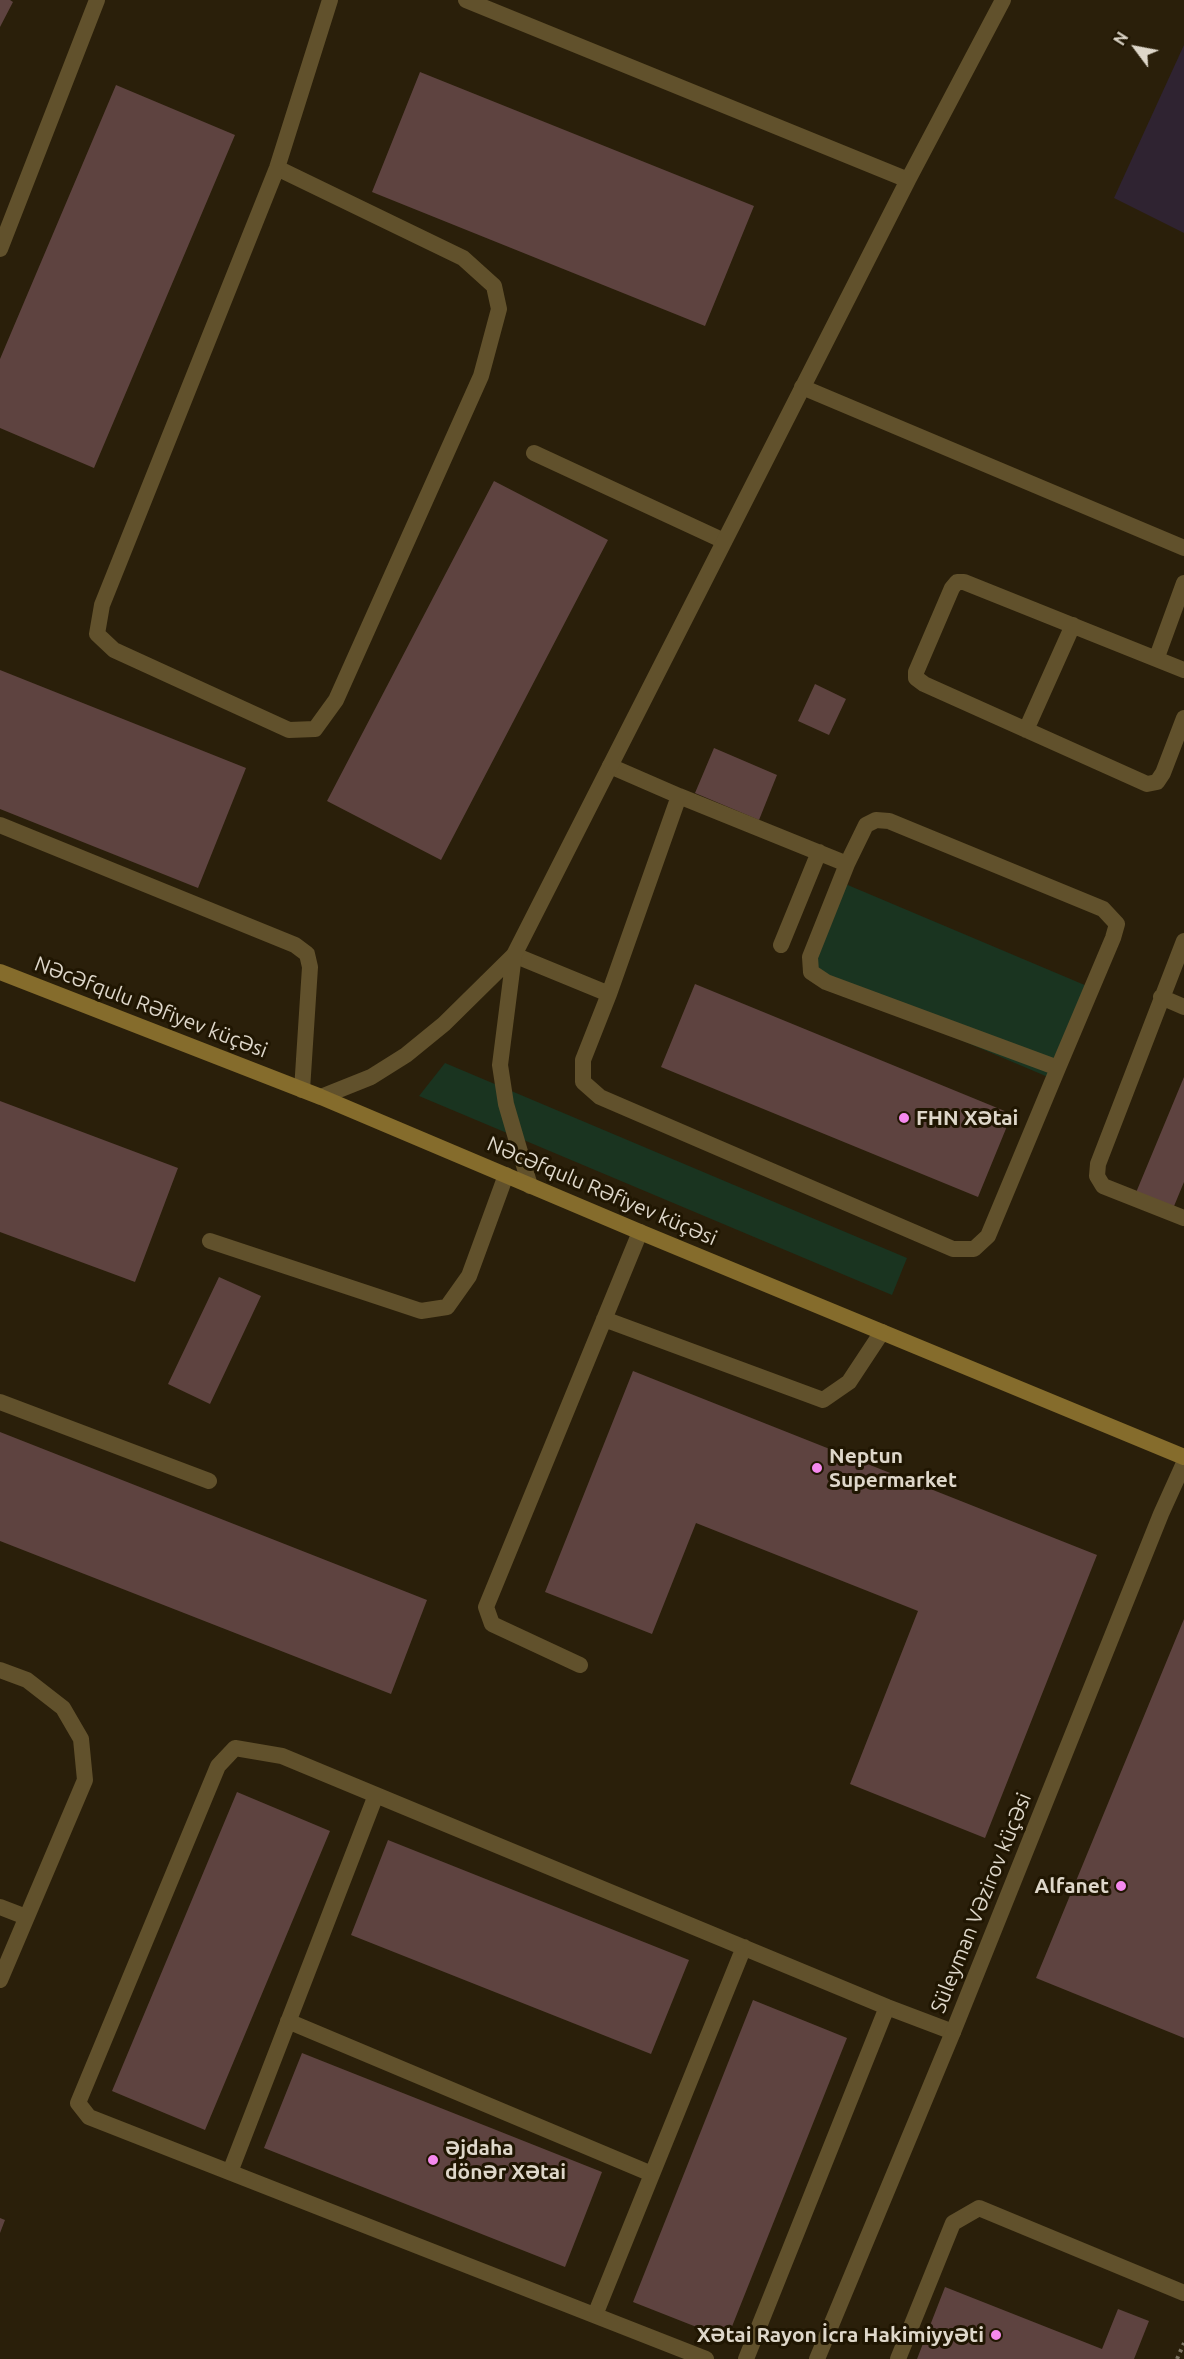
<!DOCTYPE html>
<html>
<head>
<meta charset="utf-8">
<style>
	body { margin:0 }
	#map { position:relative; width:1184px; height:2359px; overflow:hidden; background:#2a1f0a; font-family:Ubuntu,sans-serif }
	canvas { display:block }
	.north { position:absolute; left:1106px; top:18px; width:60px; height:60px; -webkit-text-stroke:4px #201602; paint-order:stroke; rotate:302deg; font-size:16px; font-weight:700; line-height:24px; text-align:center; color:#ded7ca }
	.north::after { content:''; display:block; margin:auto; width:21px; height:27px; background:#ded7ca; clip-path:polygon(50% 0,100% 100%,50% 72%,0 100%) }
</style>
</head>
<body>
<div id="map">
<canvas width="1184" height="2359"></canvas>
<div class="north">N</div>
</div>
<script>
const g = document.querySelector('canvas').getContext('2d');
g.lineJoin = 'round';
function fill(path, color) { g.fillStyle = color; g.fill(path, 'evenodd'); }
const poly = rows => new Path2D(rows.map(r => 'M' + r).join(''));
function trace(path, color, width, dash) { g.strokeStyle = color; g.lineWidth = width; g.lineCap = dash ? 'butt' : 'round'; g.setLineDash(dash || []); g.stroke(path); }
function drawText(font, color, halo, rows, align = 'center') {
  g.font = font + ' Ubuntu,sans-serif'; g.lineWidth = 6; g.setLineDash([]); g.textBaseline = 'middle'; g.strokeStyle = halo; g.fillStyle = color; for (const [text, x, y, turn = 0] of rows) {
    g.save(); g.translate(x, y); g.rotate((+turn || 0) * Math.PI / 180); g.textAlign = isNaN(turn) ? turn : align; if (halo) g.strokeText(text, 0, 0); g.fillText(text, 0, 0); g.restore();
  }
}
fill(poly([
	[1184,45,1184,233,1114,198]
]), '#2f2331');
fill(poly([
	[843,883,1087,986,1048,1077,805,974],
	[445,1063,907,1258,892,1295,419,1096]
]), '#1a3420');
fill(poly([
	[0,0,10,0,13,2,0,27],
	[420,72,754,206,705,326,372,192],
	[116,85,235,135,94,468,0,428,0,359],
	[494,481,608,540,441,860,327,801],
	[0,670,246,768,198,888,0,809],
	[815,684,846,699,829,735,798,721],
	[714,748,777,775,759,820,695,793],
	[695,984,1012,1114,978,1197,661,1067],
	[1184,1077,1184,1182,1172,1211,1135,1195],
	[0,1101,178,1168,135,1282,0,1232],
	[219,1277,261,1296,210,1404,168,1384],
	[633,1371,1097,1555,985,1838,850,1784,918,1611,696,1523,652,1634,545,1592],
	[0,1432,427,1600,391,1694,0,1541],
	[1184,1619,1184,2038,1036,1978],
	[237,1792,330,1831,205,2130,112,2091],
	[388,1840,689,1960,651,2054,351,1935],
	[753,2000,847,2038,727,2339,633,2302],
	[302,2053,602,2172,565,2267,264,2148],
	[0,2218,5,2220,0,2233],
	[945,2287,1102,2349,1118,2309,1149,2321,1134,2359,917,2359]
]), '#5e4340');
trace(poly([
	[1177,2359,1184,2343]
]), '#7d7463', 4, [3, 4.5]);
trace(poly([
	[277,168,463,258,494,286,499,309,481,376,336,700,315,729,289,730,114,650,97,634,102,605,277,168,330,0],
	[534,453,724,541],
	[1157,657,1184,583],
	[1184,670,964,582,957,582,952,588,916,672,916,678,924,684,1147,784,1157,782,1163,773,1184,718],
	[1026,730,1073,625],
	[610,766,679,796],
	[0,825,295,945,307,954,310,967,302,1090],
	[847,864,810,957,811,972,826,982,1058,1068,988,1236,974,1249,953,1249,600,1097,583,1082,583,1060,609,994,679,796,847,864,866,825,876,820,889,821,1103,909,1117,924,1113,938,1058,1068],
	[1184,941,1098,1164,1097,1176,1103,1186,1184,1218],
	[781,945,819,852],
	[514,955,609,994],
	[1161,997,1184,1007],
	[210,1241,421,1311,447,1307,469,1276,506,1175],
	[604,1319,823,1400,849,1382,882,1332],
	[0,1402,209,1481],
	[580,1665,492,1624,486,1607,640,1232],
	[0,1670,27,1680,63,1708,81,1739,85,1780,0,1980],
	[0,1907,26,1917],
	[288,2021,652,2174],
	[230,2172,376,1795],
	[595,2315,744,1947],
	[706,2359,89,2117,78,2103,218,1766,235,1748,282,1756,887,2007,953,2032],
	[746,2359,887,2007],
	[898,2359,953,2223,979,2208,1184,2293]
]), '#61512c', 16);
trace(poly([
	[908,180,1003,0],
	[0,249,97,0],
	[802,387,1184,548],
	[514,955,500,1065,506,1104,530,1186],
	[321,1097,371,1077,406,1055,444,1024,514,955,908,180,466,0]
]), '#61512c', 16);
trace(poly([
	[817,2359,953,2032,1161,1514,1184,1463]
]), '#61512c', 16);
trace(poly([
	[0,972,321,1097,640,1232,1184,1457]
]), '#856c2c', 16);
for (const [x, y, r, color] of [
	[904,1118,6,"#f589ee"],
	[817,1468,6,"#f589ee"],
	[1121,1886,6,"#f589ee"],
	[433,2160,6,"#f589ee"],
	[996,2335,6,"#f589ee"]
]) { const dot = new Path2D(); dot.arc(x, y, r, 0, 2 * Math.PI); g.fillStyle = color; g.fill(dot); trace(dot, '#201602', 2); }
drawText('21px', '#ded7ca', '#201602', [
	["Nəcəfqulu Rəfiyev küçəsi",151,1007,21],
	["Nəcəfqulu Rəfiyev küçəsi",602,1191,23],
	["Süleyman Vəzirov küçəsi",981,1903,-68]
]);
drawText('bold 21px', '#ded7ca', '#201602', [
	["FHN Xətai",916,1118],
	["Neptun",829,1456],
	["Supermarket",829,1480],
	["Alfanet",1109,1886,"right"],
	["Əjdaha",445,2148],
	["dönər Xətai",445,2172],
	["Xətai Rayon İcra Hakimiyyəti",984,2335,"right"]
], 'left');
</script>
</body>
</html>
